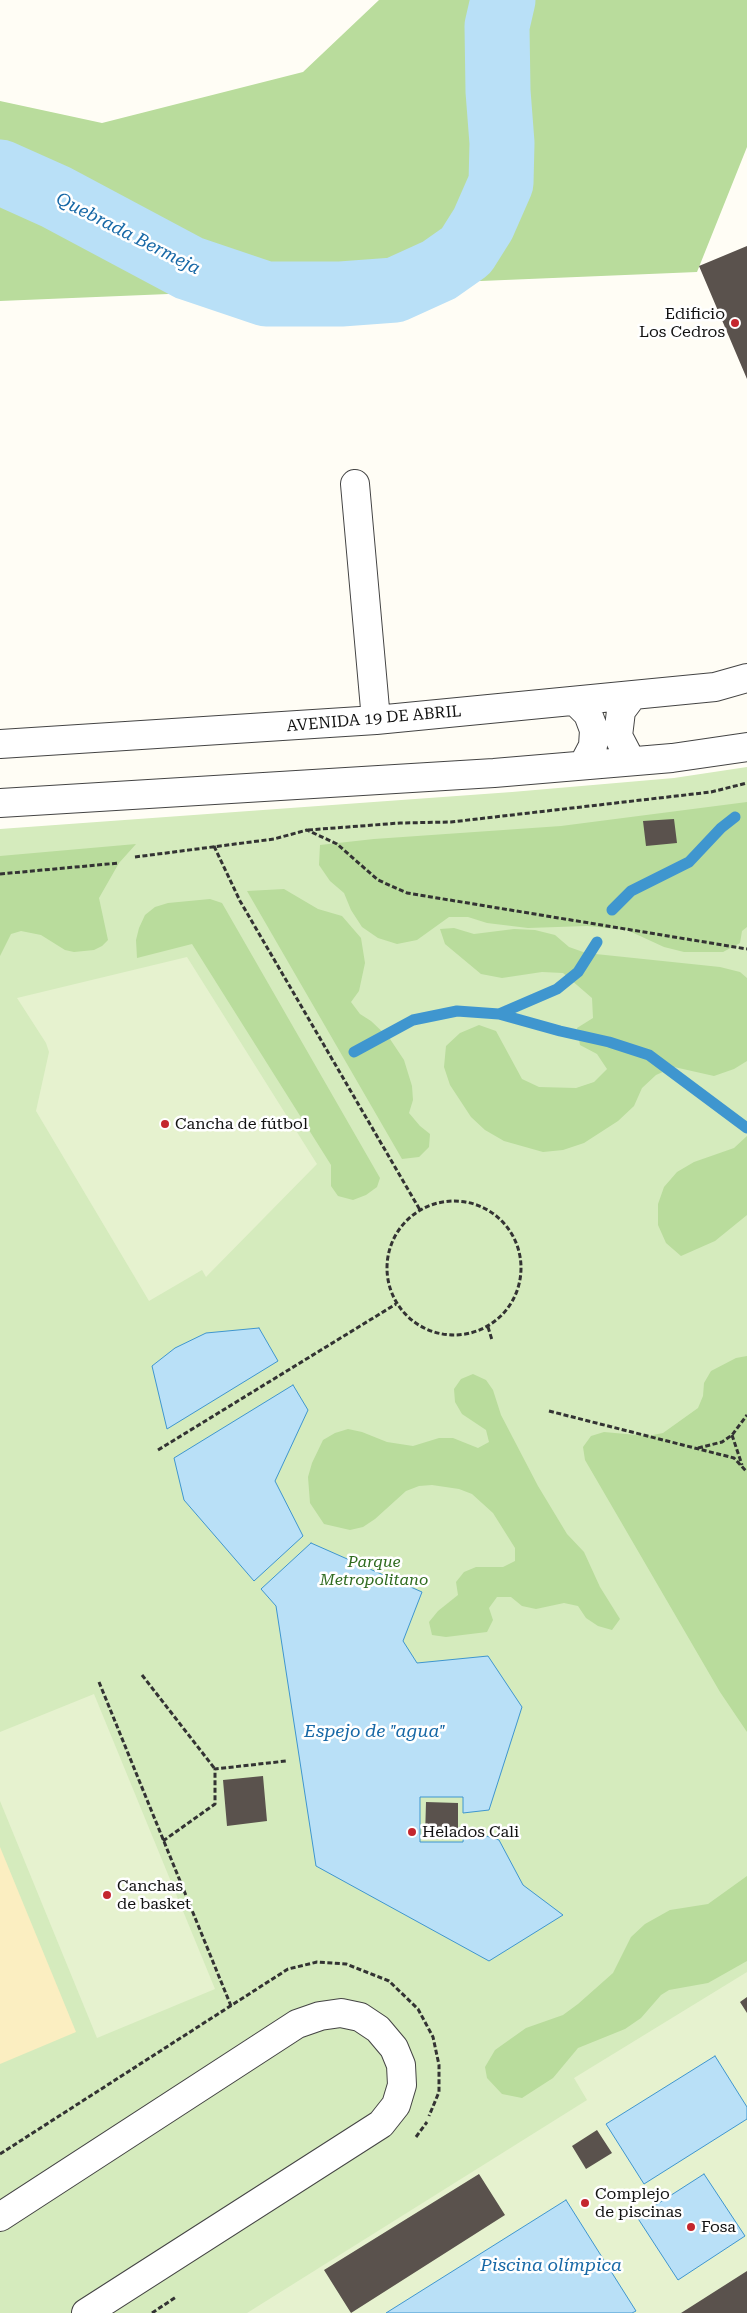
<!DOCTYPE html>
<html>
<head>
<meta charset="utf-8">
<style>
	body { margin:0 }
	canvas { display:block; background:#fffdf5 }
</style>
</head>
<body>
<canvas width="747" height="2313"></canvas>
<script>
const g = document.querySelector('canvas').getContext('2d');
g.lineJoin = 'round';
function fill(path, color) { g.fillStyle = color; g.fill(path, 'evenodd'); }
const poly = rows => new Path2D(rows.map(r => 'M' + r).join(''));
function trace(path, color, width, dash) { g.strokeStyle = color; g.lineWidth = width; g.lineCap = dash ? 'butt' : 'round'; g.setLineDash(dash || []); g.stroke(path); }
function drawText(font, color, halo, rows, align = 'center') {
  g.font = font + ' "Roboto Serif",serif'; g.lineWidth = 5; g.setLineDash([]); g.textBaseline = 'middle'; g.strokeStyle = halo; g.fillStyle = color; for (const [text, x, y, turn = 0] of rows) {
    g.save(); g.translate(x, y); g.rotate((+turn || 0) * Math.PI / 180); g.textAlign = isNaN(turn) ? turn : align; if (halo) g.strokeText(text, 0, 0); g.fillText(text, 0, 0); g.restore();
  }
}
fill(poly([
	[747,767,747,2313,0,2313,0,829,512,792,674,778]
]), '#d5ebbd');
fill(poly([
	[379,0,747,0,747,147,697,272,0,301,0,101,102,123,303,72],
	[747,802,747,927,742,931,740,943,723,952,684,952,664,947,627,930,587,926,528,928,487,923,468,917,449,917,417,940,397,944,378,938,362,927,351,910,344,893,330,881,319,865,320,845,374,839,561,826],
	[136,844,119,863,99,898,108,940,102,946,94,950,74,952,65,950,41,935,21,931,11,934,0,956,0,856],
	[284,889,318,909,342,916,361,938,365,963,359,991,351,1002,360,1014,371,1021,390,1039,404,1060,412,1086,413,1100,409,1113,420,1126,430,1134,429,1147,419,1157,402,1159,247,891],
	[210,899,222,903,380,1178,377,1187,366,1195,353,1200,338,1196,331,1186,331,1165,192,944,137,958,136,940,139,928,145,915,155,907,168,903],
	[454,928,474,934,514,929,535,930,555,935,569,947,586,953,720,967,740,972,747,978,747,1061,734,1069,714,1076,674,1067,656,1075,642,1088,634,1106,618,1121,584,1143,563,1150,543,1152,504,1141,485,1130,471,1117,450,1085,444,1067,446,1046,460,1033,479,1025,496,1031,522,1079,539,1087,576,1088,594,1082,607,1069,597,1054,580,1045,577,1028,593,1018,592,998,563,973,542,972,502,978,481,974,445,944,440,929],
	[747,1136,747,1215,715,1241,681,1256,666,1243,658,1225,658,1204,664,1187,677,1172,694,1162,734,1148],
	[747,1356,747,1732,720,1692,585,1460,583,1447,591,1436,604,1432,648,1436,663,1433,698,1408,703,1396,704,1383,711,1371,736,1358],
	[473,1374,486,1380,493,1390,501,1415,538,1486,567,1534,584,1552,600,1587,620,1619,612,1630,598,1626,586,1618,578,1606,564,1603,536,1609,522,1606,511,1597,497,1597,489,1608,493,1620,487,1632,446,1637,432,1635,429,1622,438,1611,458,1595,456,1582,464,1572,476,1567,503,1567,515,1561,515,1548,493,1513,472,1494,459,1489,432,1485,419,1486,406,1491,375,1519,363,1527,350,1530,324,1524,310,1503,308,1477,312,1463,323,1440,335,1433,348,1429,362,1432,387,1442,413,1446,439,1438,453,1438,478,1448,489,1442,486,1430,462,1414,455,1402,454,1389,461,1379],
	[747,1876,747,1961,708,1983,669,1990,661,1995,641,2018,625,2029,578,2048,553,2078,522,2098,502,2094,487,2078,485,2067,495,2050,526,2028,563,2015,578,2004,613,1973,631,1937,645,1924,670,1910,708,1904]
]), '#b9dc9c');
fill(poly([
	[0,1847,76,2032,0,2064]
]), '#fbeec1');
fill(poly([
	[187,957,317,1164,206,1277,202,1270,149,1301,36,1111,49,1052,46,1043,17,998],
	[94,1694,215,1989,97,2038,0,1801,0,1732],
	[747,1972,747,2313,247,2313,587,2100,574,2078]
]), '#e6f2cf');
const water = poly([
	[259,1328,278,1361,167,1429,152,1366,175,1348,206,1333,259,1328],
	[293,1385,308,1410,275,1481,303,1536,254,1581,184,1500,174,1458,293,1385],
	[311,1543,422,1592,403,1641,417,1663,488,1656,522,1707,489,1810,463,1813,463,1797,420,1797,420,1842,463,1842,464,1829,499,1840,523,1885,563,1915,489,1961,316,1866,276,1606,261,1589,311,1543],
	[715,2056,747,2107,747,2119,644,2184,606,2124,715,2056],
	[704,2174,745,2236,678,2280,637,2217,704,2174],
	[566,2200,636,2311,632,2313,386,2313,566,2200]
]);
fill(water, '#b9e0f7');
trace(water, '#3f96cf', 1);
trace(poly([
	[612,910,631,891,689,862,721,828,735,817],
	[499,1014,557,989,578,972,597,942],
	[354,1052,413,1020,457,1011,499,1014,560,1031,609,1042,649,1055,747,1128]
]), '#3f96cf', 11);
trace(poly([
	[0,172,56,197,189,268,266,294,341,294,395,290,439,270,466,251,483,224,501,183,502,143,498,91,497,26,503,0]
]), '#b9e0f7', 65);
fill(poly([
	[747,246,747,379,699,266],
	[674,819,677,843,646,846,643,821],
	[263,1776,267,1821,227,1826,223,1780],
	[426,1802,458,1803,458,1838,425,1838],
	[747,1997,747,2013,740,2002],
	[597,2130,612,2153,586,2169,572,2146],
	[479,2174,505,2215,351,2313,324,2270],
	[747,2271,747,2313,681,2313]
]), '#5a524d');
const minor = poly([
	[355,484,376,720],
	[575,701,588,714,594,730,593,746,583,765],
	[0,744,376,720,715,687,747,678],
	[631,761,618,736,621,711,633,695],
	[0,803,494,773,672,758,747,747],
	[0,2217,297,2024,320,2016,341,2013,360,2017,378,2029,394,2048,401,2065,402,2085,396,2105,381,2124,86,2313]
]);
trace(minor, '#444', 30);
trace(poly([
	[308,830,400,823,451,822,711,792,747,783],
	[214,846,240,901,420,1210],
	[135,857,274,839,307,830,337,844,378,880,407,893,747,949],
	[0,874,119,863],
	'387 1268a67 67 0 1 1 134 0a67 67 0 1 1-134 0Z',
	[488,1327,492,1340],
	[549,1411,734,1458,747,1472],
	[732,1435,742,1465],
	[698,1448,722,1442,732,1435,747,1415],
	[158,1450,396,1304],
	[142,1675,215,1769],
	[99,1682,231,2006],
	[163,1841,215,1804,215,1769,286,1761],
	[416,2137,427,2122],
	[0,2154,288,1969,317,1962,346,1964,389,1981,418,2009,433,2037,439,2065,439,2092,429,2116],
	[152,2313,176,2297]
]), '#333', 3, [5, 2.5]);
trace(minor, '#fff', 28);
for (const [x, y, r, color] of [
	[735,323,5,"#c4262e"],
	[165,1124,5,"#c4262e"],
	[412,1832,5,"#c4262e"],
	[107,1895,5,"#c4262e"],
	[585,2203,5,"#c4262e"],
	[691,2227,5,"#c4262e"]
]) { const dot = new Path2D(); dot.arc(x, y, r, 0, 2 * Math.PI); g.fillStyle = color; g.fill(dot); trace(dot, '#fff', 2); }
drawText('16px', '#111', '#fff', [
	["Edificio",725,314,"right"],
	["Los Cedros",725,332,"right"],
	["Cancha de fútbol",175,1124],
	["Helados Cali",422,1832],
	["Canchas",117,1886],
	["de basket",117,1904],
	["Complejo",595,2194],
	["de piscinas",595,2212],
	["Fosa",701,2227]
], 'left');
drawText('16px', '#111', '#fff', [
	["AVENIDA 19 DE ABRIL",374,719,-5]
]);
drawText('italic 16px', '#2f6b1f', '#fff', [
	["Parque",374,1562],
	["Metropolitano",374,1580]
]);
drawText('italic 18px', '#1768a6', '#fff', [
	["Quebrada Bermeja",128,234,27],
	["Espejo de \"agua\"",375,1732],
	["Piscina olímpica",551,2266]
]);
</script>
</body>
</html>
